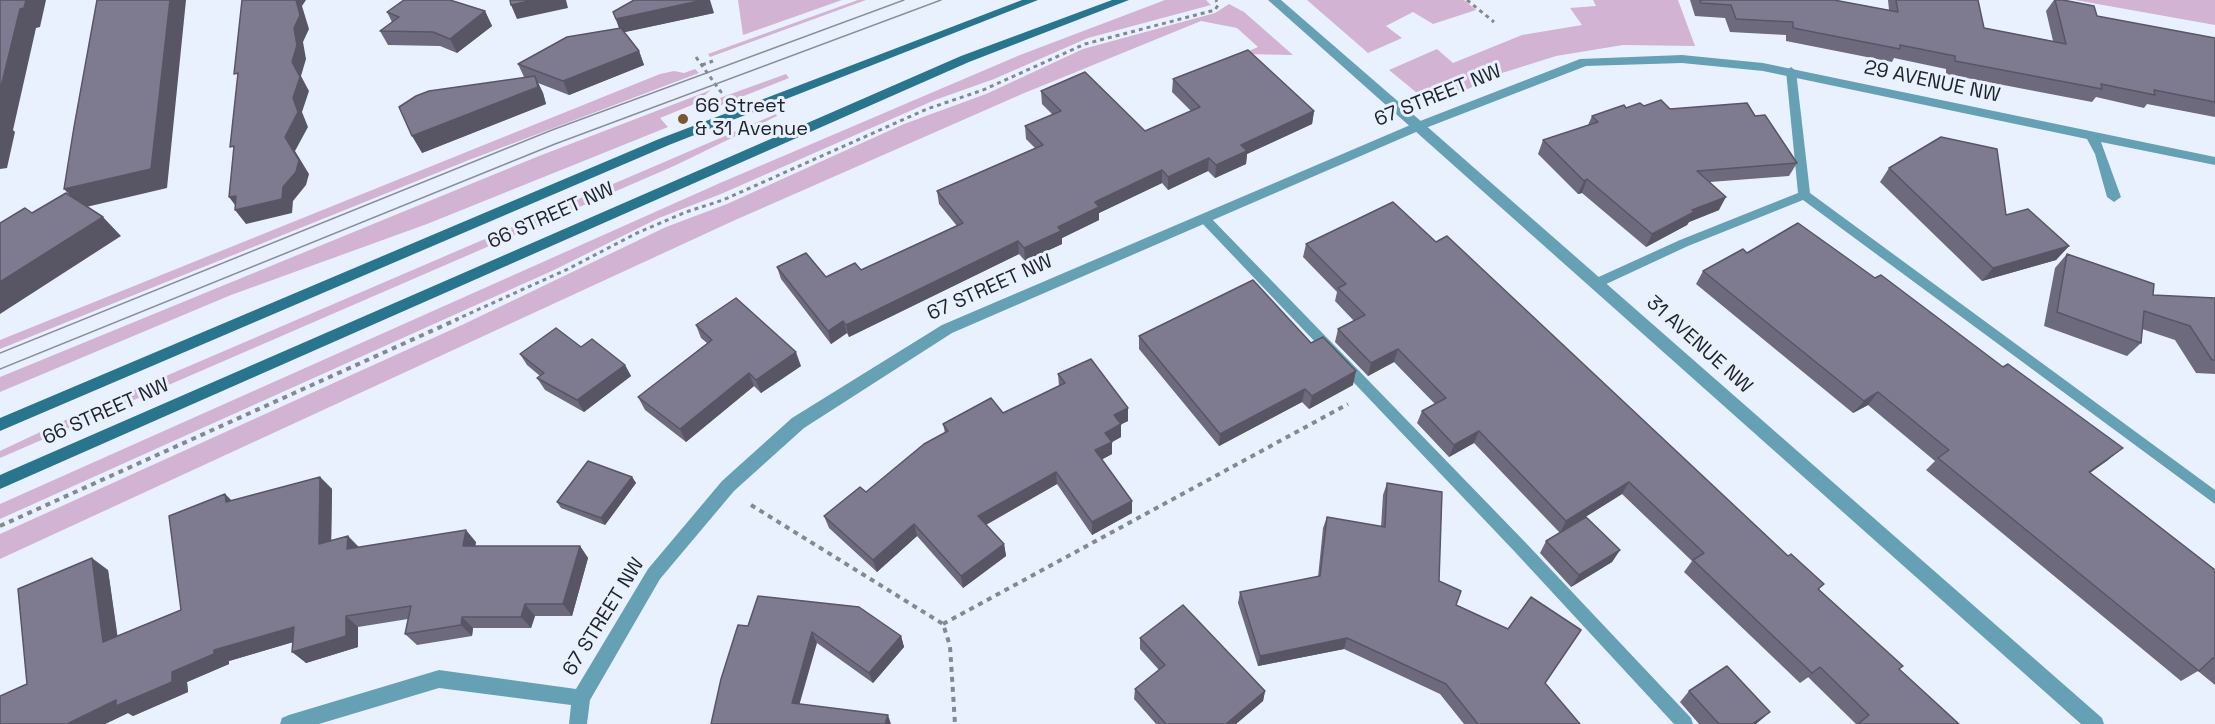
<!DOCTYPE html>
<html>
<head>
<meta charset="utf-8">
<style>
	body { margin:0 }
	canvas { display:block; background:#e9f1fe }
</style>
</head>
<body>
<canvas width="2215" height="724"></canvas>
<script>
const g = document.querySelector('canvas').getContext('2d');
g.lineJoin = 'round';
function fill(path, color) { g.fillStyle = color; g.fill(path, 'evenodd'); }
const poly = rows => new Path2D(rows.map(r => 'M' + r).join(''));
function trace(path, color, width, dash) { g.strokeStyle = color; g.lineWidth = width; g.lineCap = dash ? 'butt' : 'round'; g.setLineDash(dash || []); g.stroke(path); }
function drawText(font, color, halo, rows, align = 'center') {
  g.font = font + ' "Space Grotesk",sans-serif'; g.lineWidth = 6; g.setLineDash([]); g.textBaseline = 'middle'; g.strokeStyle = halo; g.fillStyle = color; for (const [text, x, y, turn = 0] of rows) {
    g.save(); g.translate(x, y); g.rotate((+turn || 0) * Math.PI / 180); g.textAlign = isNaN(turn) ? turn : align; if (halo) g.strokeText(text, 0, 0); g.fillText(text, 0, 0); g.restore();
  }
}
fill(poly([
	[738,0,842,0,743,35],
	[858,0,866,0,710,57,708,54],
	[1165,0,1206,0,1211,5,1088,38,994,79,935,100,721,194,659,218,554,270,0,519,0,504,720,183,1020,55],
	[1307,0,1464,0,1476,10,1433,24,1413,12,1386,26,1402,38,1368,53],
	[1593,0,1678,0,1695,46,1623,45,1556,56,1499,74,1441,102,1417,93,1389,70,1437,49,1453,63,1522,35,1582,25,1570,8,1596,6],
	[2075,0,2215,0,2215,25],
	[1229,4,1244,12,1293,55,1242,54,1258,47,1237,28,1201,21,1022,94,733,221,0,559,0,534,464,324,666,227,727,204,904,124,986,94,1083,49,1215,13],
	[695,69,699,73,469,160,0,349,0,340,660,74,674,71,684,73],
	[786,74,789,78,706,111,704,107,718,102,717,99],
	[711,90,692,105,660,118,668,127,427,224,231,295,0,392,0,377,539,156],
	[776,114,777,116,674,166,0,458,0,451,89,409]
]), '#d3b3d3');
trace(poly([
	[1467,0,1494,22],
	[696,57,721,92,719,93],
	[702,65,713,61],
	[455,320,568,269,637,233,686,212,723,200,927,109,983,90,1085,44,1215,10,1218,5,1216,0]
]), '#838993', 3, [4, 4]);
trace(poly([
	[751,505,943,624,950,646,955,724],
	[0,526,458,319],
	[943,624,1348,404]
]), '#838993', 4, [5, 5]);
fill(poly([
	[1791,67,1796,71,1810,193,2215,490,2215,504,1803,200,1688,246,1602,286,1592,286,1591,283,1592,280,1680,240,1798,193,1786,71,1791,67],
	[1204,214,1208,215,1525,542,1691,718,1693,724,1674,724,1515,552,1200,221,1198,218,1204,214]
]), '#66a0b5');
fill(poly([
	[1682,55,1763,63,2215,157,2215,165,2101,142,2121,197,2114,202,2107,197,2095,154,2087,139,1763,71,1682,63,1586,66,1423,129,952,333,804,428,734,491,660,579,590,700,587,724,569,724,571,705,439,688,319,724,280,724,282,718,289,715,439,670,576,689,648,569,722,481,792,418,942,325,1415,123,1580,59,1682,55]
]), '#66a0b5');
fill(poly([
	[1268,0,1281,0,1423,123,2102,718,2104,724,2081,724,1268,0]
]), '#66a0b5');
fill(poly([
	[1022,0,1038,0,669,145,0,431,0,418,659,139,1022,0],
	[1112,0,1129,0,969,62,0,489,0,475,961,56,1112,0]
]), '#2a758e');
trace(poly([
	[0,353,552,130,904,0],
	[0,369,555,144,941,0]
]), '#8a909a', 1.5);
fill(poly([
	[1690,0,1834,0,1889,10,1888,0,1978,0,1984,28,2053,41,2046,11,2054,0,2063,0,2097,16,2215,38,2215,117,2147,104,2144,108,2096,97,2092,102,1946,74,1946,69,1894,58,1892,62,1786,41,1786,35,1730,32,1725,18,1695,16],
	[454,1,485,11,492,26,457,53,440,46,388,45,380,31,392,22,387,12],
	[613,12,714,13,624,32,639,51,644,65,569,95,538,83,543,93,546,104,422,153,524,77,518,64,619,28],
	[1173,79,1314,111,1312,124,1247,154,1246,164,1215,178,1208,171,1168,190,1162,183,1099,213,1099,220,1062,238,1062,244,1025,261,1019,254,849,337,847,333,831,344,781,279,777,267,826,277,861,270,957,226,939,204,937,191,1035,148,1026,139,1025,126,1053,115,1042,104,1041,91,1145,131,1191,111,1172,92],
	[1644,106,1755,116,1797,163,1789,176,1710,182,1719,210,1689,222,1687,225,1646,247,1582,193,1578,194,1538,154,1543,140,1588,125,1592,116,1626,108],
	[1889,168,2069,246,2056,260,1982,281,1880,182],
	[1436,242,1788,556,1824,584,1819,589,1899,669,1959,724,1856,724,1808,677,1800,683,1684,572,1692,561,1622,494,1567,528,1620,550,1612,562,1571,587,1540,553,1546,541,1560,533,1474,443,1449,457,1417,423,1422,411,1435,404,1394,362,1368,376,1335,342,1338,329,1354,321,1335,301,1337,292,1303,257,1306,244],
	[1747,253,2108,460,2090,473,2215,570,2215,685,2198,671,2181,681,1926,470,1935,461,1868,405,1853,413,1696,284,1703,271],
	[2067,254,2153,295,2215,298,2215,374,2196,373,2175,340,2142,329,2141,343,2127,356,2044,326,2055,268],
	[696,325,801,366,761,393,754,386,686,442,645,410,638,397,707,343,701,338],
	[1139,336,1311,343,1353,385,1309,409,1302,402,1219,446,1139,349],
	[581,347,625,365,631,376,584,412,545,390,537,378,540,376,527,365,520,354],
	[1058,374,1128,408,1128,421,1121,424,1121,437,1112,442,1112,454,1101,460,1132,501,1132,513,1092,535,1057,484,986,525,1004,544,1006,556,963,588,917,536,877,572,829,528,824,516,866,492,945,433,943,424,1003,413,1059,386],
	[320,477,332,489,331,540,348,536,359,547,476,542,475,546,580,546,588,558,572,616,535,616,531,628,473,628,472,636,417,645,405,634,408,619,358,627,358,647,306,663,293,642,229,661,229,664,187,682,188,692,133,716,128,713,105,724,0,724,27,684,108,570,117,636,181,610,225,494,232,501],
	[632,477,636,483,605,525,561,508,557,502],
	[1387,483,1439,581,1456,605,1545,683,1580,724,1464,724,1440,694,1344,649,1258,666,1238,603,1240,592,1318,577,1323,528,1327,517,1381,527,1383,495],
	[748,626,901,636,904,647,873,683,817,643,711,724],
	[1140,638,1265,691,1263,701,1236,724,1156,724,1134,699,1135,689,1159,670,1140,649],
	[1689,691,1770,712,1756,724,1699,724,1680,702]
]), '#6c6a7c');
fill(poly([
	[26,0,46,0,40,27,36,28,13,130,15,132,7,168,0,169,0,91,20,9],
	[170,0,186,0,167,188,82,208,64,189],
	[296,0,306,0,302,6,309,29,303,42,306,59,301,76,309,91,302,112,308,127,295,151,309,174,306,185,293,201,292,213,246,224,235,210,238,209,229,197,285,137,293,98,292,62],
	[533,0,566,0,568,8,517,19,511,5],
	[703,0,710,0,714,13,621,33,616,19],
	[485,11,492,26,457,53,450,39],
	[639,51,644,65,569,95,563,81],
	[535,76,543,93,546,104,422,153,412,136],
	[1314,111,1312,124,1247,154,1246,164,1215,178,1216,165,1241,145],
	[1209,158,1208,171,1168,190,1168,177],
	[1162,170,1162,183,1099,213,1099,220,1062,238,1062,244,1025,261,1024,248,1095,202],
	[1587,179,1582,193,1578,194,1584,181],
	[1726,197,1719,210,1689,222,1687,225,1646,247,1652,234,1692,210],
	[103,217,121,236,0,314,0,282],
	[1018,241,1019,254,849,337,846,325],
	[2069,246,2056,260,1982,281,1993,268],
	[843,321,847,333,831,344,828,331],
	[1398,349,1394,362,1368,376,1371,363],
	[796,352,801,366,761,393,756,380],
	[625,365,631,376,584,412,577,400],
	[1356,371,1353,385,1309,409,1312,396],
	[749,373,754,386,686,442,680,429],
	[1305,389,1302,402,1219,446,1220,434],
	[1878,392,1868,405,1853,413,1864,401],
	[1128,408,1128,421,1114,428,1114,415],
	[1121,424,1121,437,1112,442,1112,454,1095,463,1095,450,1105,433],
	[1479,431,1474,443,1449,457,1454,445],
	[2123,448,2108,460,2074,484,2089,472],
	[1056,472,1057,484,980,528,978,516],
	[320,477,332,489,331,556,319,544],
	[632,477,636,483,605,525,601,518],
	[1629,482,1622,494,1560,533,1566,521],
	[225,494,238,507,226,502],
	[1132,501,1132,513,1092,535,1092,522],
	[914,524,917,536,877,572,873,560],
	[466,530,476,542,473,558,463,546],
	[348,536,359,548,347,549],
	[1004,544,1006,556,963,588,961,576],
	[580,546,588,558,572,616,563,604],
	[1620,550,1612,562,1571,587,1579,575],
	[92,558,108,570,120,653,103,642],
	[525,604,535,616,531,628,521,617],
	[346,616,358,627,358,647,306,663,292,652],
	[462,617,473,628,472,636,461,625],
	[294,627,307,638,229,661,229,664,187,682,188,692,133,716,128,713,105,724,67,724,214,650],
	[812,632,817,643,797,713,792,703],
	[901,636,904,647,873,683,869,673],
	[1347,638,1344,649,1258,666,1260,656],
	[1820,667,1808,677,1800,683,1812,673],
	[1265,691,1263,701,1236,724,1226,724],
	[1770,712,1756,724,1752,724],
	[888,715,891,724,885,724]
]), '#585665');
const building = poly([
	[0,0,26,0,24,8,20,9,0,91,0,0],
	[97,0,170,0,151,169,64,189,74,127,97,0],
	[242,0,296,0,300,15,294,28,297,45,292,62,300,77,293,98,298,112,285,137,299,160,296,172,283,187,282,199,235,210,236,196,229,197,234,146,230,147,238,73,234,74,242,0],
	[404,0,450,0,485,11,450,39,433,32,380,31,399,17,387,12,404,0],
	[510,0,533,0,511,5,510,0],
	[634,0,703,0,616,19,613,12,634,0],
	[1700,0,1834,0,1898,12,1896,0,1978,0,1984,28,2066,44,2055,0,2063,0,2094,6,2097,16,2215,38,2215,102,2154,90,2155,95,2101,84,2102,89,1955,61,1955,56,1900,45,1900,49,1793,28,1793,22,1736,19,1731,5,1701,3,1700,0],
	[621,28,639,51,563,81,518,64,567,37,621,28],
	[1248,50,1314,111,1241,145,1247,151,1216,165,1209,158,1168,177,1162,170,1095,202,1099,207,1058,227,1061,231,1024,248,1018,241,846,325,843,321,828,331,777,267,806,253,826,277,855,263,861,270,963,223,937,191,1043,145,1025,126,1061,111,1041,91,1085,72,1145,131,1200,107,1173,79,1248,50],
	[535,76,538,87,412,136,399,107,416,96,429,91,535,76],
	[1661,100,1670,109,1747,103,1755,116,1765,115,1797,163,1697,171,1726,197,1692,210,1694,212,1652,234,1587,179,1584,181,1543,140,1598,122,1592,116,1624,105,1626,108,1640,103,1644,106,1661,100],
	[1941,137,1997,149,2006,215,2028,209,2069,246,1993,268,1889,168,1941,137],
	[66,193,103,217,0,282,0,223,25,208,32,213,66,193],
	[1393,202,1436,242,1447,236,1788,556,1791,554,1824,584,1818,589,1903,666,1899,669,1959,724,1858,724,1869,715,1820,667,1812,673,1693,560,1704,553,1629,482,1566,521,1479,431,1454,445,1422,411,1446,398,1398,349,1371,363,1338,329,1365,315,1338,288,1346,284,1306,244,1393,202],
	[1798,223,1875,278,1881,275,2003,367,2008,364,2123,448,2089,472,2215,570,2215,659,2213,658,2199,671,1938,458,1949,450,1878,392,1864,401,1703,271,1743,249,1747,253,1798,223],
	[2067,254,2154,284,2153,295,2215,298,2215,360,2212,360,2190,326,2144,311,2141,343,2057,312,2067,254],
	[1253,280,1311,343,1323,337,1356,371,1312,396,1305,389,1220,434,1139,336,1253,280],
	[736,298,796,352,756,380,749,373,680,429,638,397,712,340,696,325,736,298],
	[556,328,581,347,592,339,625,365,577,400,537,378,544,373,520,354,556,328],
	[1091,359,1128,408,1114,415,1121,424,1105,433,1112,442,1095,450,1132,501,1092,522,1056,472,978,516,1004,544,961,576,914,524,873,560,824,516,860,487,866,492,924,444,948,431,943,424,991,398,1003,413,1065,383,1058,374,1091,359],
	[588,461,632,477,601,518,557,502,588,461],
	[320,477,319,544,348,536,347,549,466,530,463,546,580,546,563,604,525,604,521,617,462,617,461,625,405,634,411,606,346,616,346,636,292,652,294,627,214,650,214,654,172,672,172,682,116,706,116,700,67,724,0,724,0,696,27,684,18,589,92,558,103,642,181,610,169,516,225,494,226,502,320,477],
	[1387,483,1442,492,1439,581,1461,591,1456,605,1508,629,1531,597,1581,630,1545,683,1580,724,1478,724,1446,684,1347,638,1260,656,1240,592,1320,576,1327,517,1385,527,1387,483],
	[1586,517,1620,550,1579,575,1546,541,1586,517],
	[758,596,859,607,901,636,869,673,812,632,792,703,888,715,885,724,711,724,721,679,738,625,748,626,758,596],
	[1183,605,1265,691,1226,724,1166,724,1135,689,1165,665,1140,638,1183,605],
	[1727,666,1770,712,1752,724,1719,724,1689,691,1727,666]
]);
fill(building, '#7e7b90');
trace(building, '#585665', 1.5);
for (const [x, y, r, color] of [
	[683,119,6,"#7b5830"]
]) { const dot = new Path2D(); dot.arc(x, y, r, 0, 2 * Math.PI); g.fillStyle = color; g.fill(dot); trace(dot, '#e9f1fe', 2); }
drawText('20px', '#1e232a', '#e9f1fe', [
	["29 AVENUE NW",1932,82,12],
	["67 STREET NW",1438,96,-22],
	["66 STREET NW",551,216,-24],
	["67 STREET NW",990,288,-24],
	["31 AVENUE NW",1699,345,42],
	["66 STREET NW",106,412,-24],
	["67 STREET NW",604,617,-58]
]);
drawText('20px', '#1e232a', '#e9f1fe', [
	["66 Street",695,107],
	["& 31 Avenue",695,130]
], 'left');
</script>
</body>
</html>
